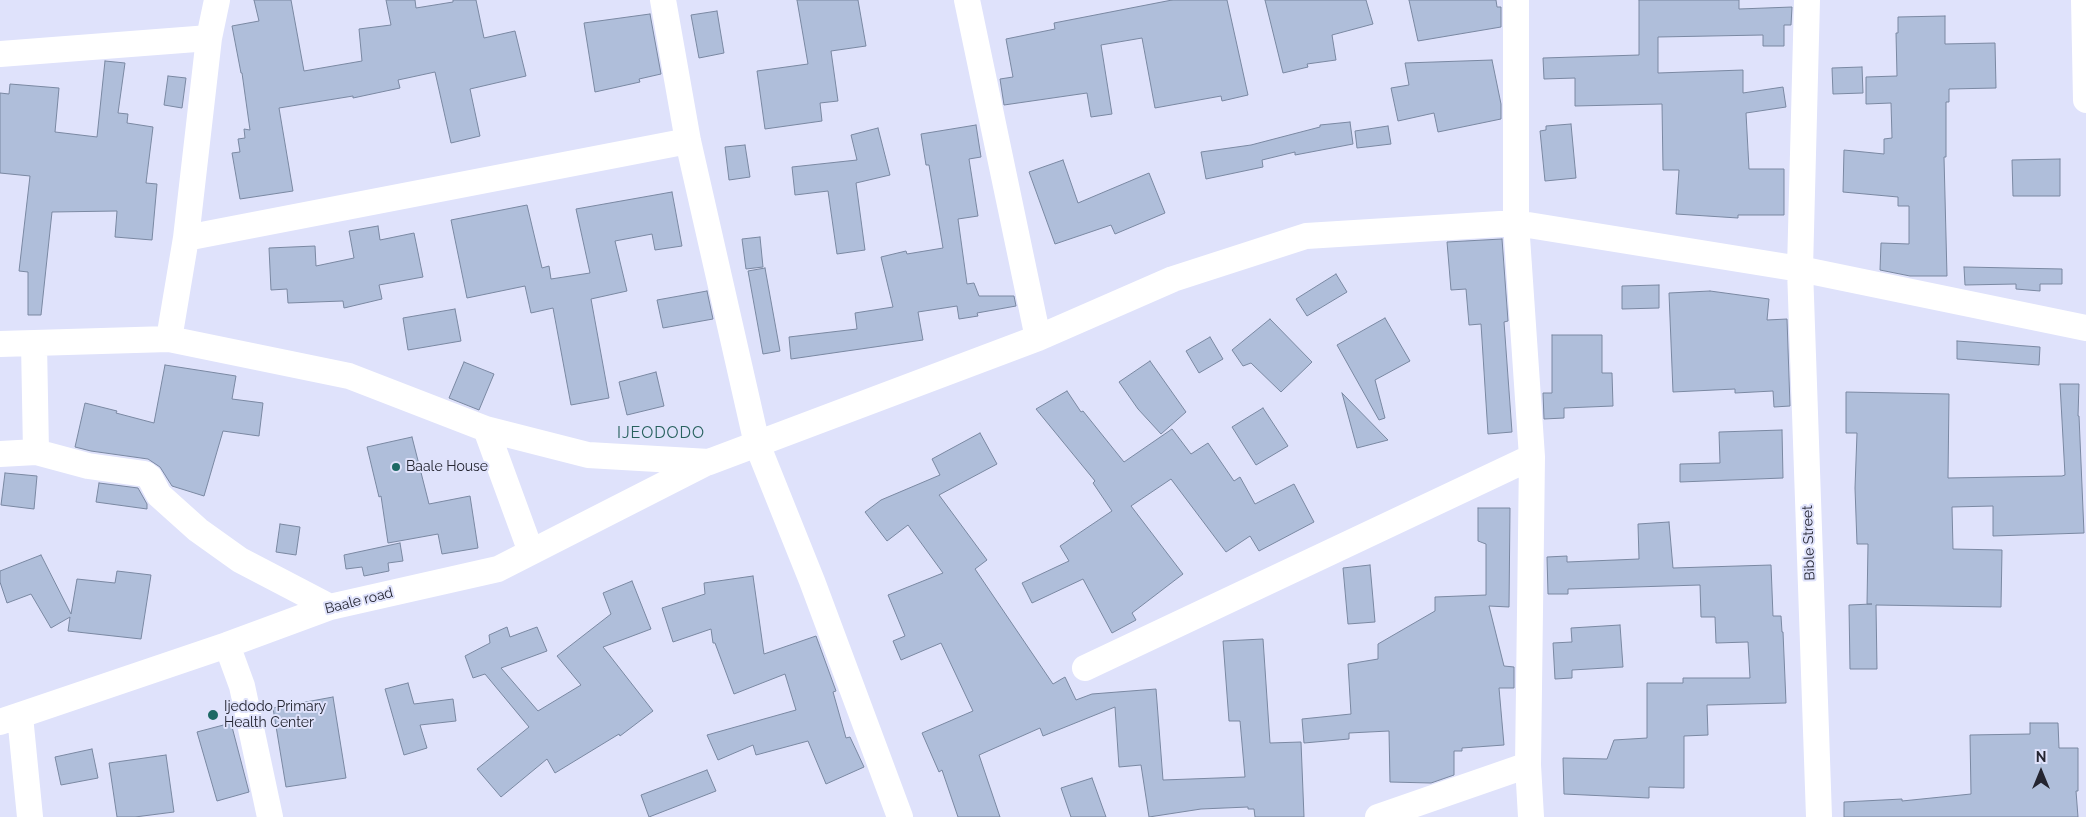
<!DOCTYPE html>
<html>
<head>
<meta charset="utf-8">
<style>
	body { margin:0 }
	#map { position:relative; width:2086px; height:817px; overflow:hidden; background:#dfe2fb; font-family:Raleway,sans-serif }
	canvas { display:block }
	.north { position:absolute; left:2016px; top:747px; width:50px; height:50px; -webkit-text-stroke:4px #dfe2fb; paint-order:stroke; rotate:0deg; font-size:14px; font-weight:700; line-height:20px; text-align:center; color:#242531 }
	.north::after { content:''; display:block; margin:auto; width:18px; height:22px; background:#242531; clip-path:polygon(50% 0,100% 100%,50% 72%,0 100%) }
</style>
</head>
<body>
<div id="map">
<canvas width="2086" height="817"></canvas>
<div class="north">N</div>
</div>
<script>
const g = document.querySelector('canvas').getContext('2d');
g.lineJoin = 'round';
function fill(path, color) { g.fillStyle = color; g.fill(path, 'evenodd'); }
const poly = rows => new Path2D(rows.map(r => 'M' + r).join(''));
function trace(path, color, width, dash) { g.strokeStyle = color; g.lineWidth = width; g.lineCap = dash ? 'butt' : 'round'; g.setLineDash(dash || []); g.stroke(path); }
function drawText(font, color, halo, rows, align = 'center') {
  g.font = font + ' Raleway,sans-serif'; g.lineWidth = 4; g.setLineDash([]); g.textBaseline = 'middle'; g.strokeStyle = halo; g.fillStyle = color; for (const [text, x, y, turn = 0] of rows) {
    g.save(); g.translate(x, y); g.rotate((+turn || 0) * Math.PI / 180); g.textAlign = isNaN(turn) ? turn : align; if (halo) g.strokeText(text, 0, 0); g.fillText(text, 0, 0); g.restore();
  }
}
const building = poly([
	[254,0,291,0,304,71,362,61,359,29,391,25,386,0,415,0,416,8,453,2,453,0,476,0,484,38,515,31,526,76,470,89,480,136,451,143,435,72,398,80,400,88,353,98,353,96,279,108,293,191,240,199,232,153,240,152,238,139,245,138,244,129,250,130,242,73,241,73,232,26,259,21,254,0],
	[797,0,858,0,866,46,831,51,838,101,820,103,822,121,765,129,757,71,808,64,797,0],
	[1172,0,1227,0,1248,95,1222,101,1221,96,1155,108,1142,38,1101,45,1112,114,1091,117,1087,93,1004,105,1000,79,1013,77,1006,39,1055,29,1054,23,1172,0],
	[1265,0,1366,0,1373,24,1332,35,1336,60,1307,64,1308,67,1283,73,1265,0],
	[1409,0,1496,0,1497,7,1501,7,1501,27,1418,41,1409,0],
	[1639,0,1739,0,1739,9,1792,7,1791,25,1784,25,1784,46,1763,46,1763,35,1658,37,1658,73,1743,70,1743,93,1783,87,1786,107,1746,113,1749,169,1784,169,1784,215,1738,215,1738,218,1676,214,1679,170,1663,170,1662,104,1575,106,1575,78,1544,79,1543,58,1639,55,1639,0],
	[717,11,724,53,699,58,691,15,717,11],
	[650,14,661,74,639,79,640,82,595,92,584,23,650,14],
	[1945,16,1945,44,1995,43,1996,88,1949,89,1949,102,1946,102,1946,157,1944,157,1947,276,1910,276,1880,270,1881,243,1909,244,1909,206,1898,206,1898,197,1843,192,1844,150,1884,154,1884,139,1892,138,1891,103,1866,104,1866,77,1897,76,1896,33,1898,33,1898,17,1945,16],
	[1492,60,1501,104,1501,119,1438,132,1434,113,1398,121,1391,88,1409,85,1405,63,1492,60],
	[105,61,125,63,118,113,128,114,127,123,153,127,146,183,157,184,152,240,115,237,117,211,52,212,41,315,28,315,28,272,19,271,30,176,0,173,0,93,9,94,10,84,59,88,55,132,97,137,105,61],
	[1862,67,1863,93,1833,94,1832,68,1862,67],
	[168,76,186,78,182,108,164,105,168,76],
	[1350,122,1353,144,1295,155,1295,152,1262,160,1263,167,1206,179,1201,152,1251,145,1320,127,1320,125,1350,122],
	[1571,124,1576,178,1545,181,1540,131,1546,130,1546,126,1571,124],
	[976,125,981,157,969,159,978,216,958,219,967,284,974,283,979,296,1014,296,1016,306,977,313,978,316,959,319,957,306,918,312,923,340,791,359,789,337,857,329,855,313,893,307,881,257,906,251,907,254,943,248,929,165,926,165,921,134,976,125],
	[1388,126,1391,144,1357,148,1355,131,1388,126],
	[878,128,890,175,856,183,865,250,837,254,828,191,795,195,792,167,857,160,851,135,878,128],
	[745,145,750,177,729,180,725,147,745,145],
	[2060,159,2060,196,2013,196,2012,160,2060,159],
	[1063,160,1078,203,1149,173,1165,213,1115,234,1111,225,1055,244,1029,172,1063,160],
	[672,192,682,246,655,250,652,234,615,241,627,291,591,299,609,398,571,405,553,308,531,313,525,286,467,298,451,220,527,205,542,268,549,266,551,279,590,273,576,209,672,192],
	[378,226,380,240,414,233,423,277,379,285,382,299,344,308,343,301,288,303,287,289,271,290,269,248,315,246,316,266,354,258,349,231,378,226],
	[760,237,763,267,746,269,742,239,760,237],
	[1502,239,1508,321,1504,322,1512,432,1488,434,1481,324,1469,325,1466,289,1451,290,1447,242,1502,239],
	[1964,267,2062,269,2062,284,2040,284,2040,291,2016,289,2016,284,1965,285,1964,267],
	[765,268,780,351,763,354,748,271,765,268],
	[1336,274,1347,292,1307,316,1296,299,1336,274],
	[1659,285,1659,308,1622,309,1622,286,1659,285],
	[707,291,713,319,663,328,657,300,707,291],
	[1710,291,1769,299,1767,320,1787,319,1790,406,1774,407,1773,391,1735,393,1735,389,1673,392,1669,293,1710,291],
	[455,309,461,341,408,350,403,318,455,309],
	[1385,318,1410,361,1375,380,1385,418,1379,420,1337,345,1385,318],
	[1270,319,1312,362,1281,392,1251,363,1243,366,1232,350,1270,319],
	[1552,335,1602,335,1602,373,1612,373,1613,406,1564,408,1564,418,1544,419,1543,393,1552,393,1552,335],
	[1210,337,1223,359,1199,373,1186,351,1210,337],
	[1957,341,2040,347,2039,365,1957,359,1957,341],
	[1150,361,1186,412,1161,434,1138,409,1119,382,1150,361],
	[464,362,494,374,479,410,449,398,464,362],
	[165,365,236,376,232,399,263,403,259,436,223,431,204,496,172,486,160,467,148,459,91,451,75,447,85,403,117,411,116,413,154,423,165,365],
	[656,372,664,406,627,415,619,382,656,372],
	[2060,384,2079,384,2078,416,2079,416,2084,533,1993,536,1993,506,1952,507,1953,549,2002,550,2001,607,1876,605,1877,669,1850,669,1849,605,1872,604,1867,604,1868,544,1857,544,1855,488,1857,433,1846,433,1846,392,1949,394,1948,478,2062,476,2065,475,2060,384],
	[1067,391,1081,412,1083,411,1124,462,1172,429,1191,454,1208,443,1234,481,1240,477,1255,504,1294,484,1314,522,1259,551,1250,536,1226,552,1171,479,1131,506,1183,574,1132,613,1136,620,1112,633,1083,579,1032,603,1022,583,1069,561,1060,546,1112,511,1093,483,1095,481,1036,409,1067,391],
	[1342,393,1388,440,1357,448,1342,393],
	[1263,408,1288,446,1256,465,1232,427,1263,408],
	[1782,430,1783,478,1680,482,1680,464,1720,463,1719,432,1782,430],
	[980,433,997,464,939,495,987,560,975,569,1053,684,1065,677,1076,700,1092,694,1156,689,1163,780,1245,777,1240,721,1229,721,1223,641,1263,639,1270,743,1301,742,1304,817,1255,817,1254,809,1248,809,1248,807,1201,809,1149,817,1141,765,1119,767,1115,707,1043,736,1040,728,979,755,1000,817,958,817,942,770,939,772,922,733,973,711,941,643,901,660,893,641,905,636,888,595,943,573,908,525,887,541,865,512,881,500,940,475,932,459,980,433],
	[412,437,429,504,470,496,478,548,442,554,438,534,388,543,381,496,379,497,367,447,412,437],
	[5,473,37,476,34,509,1,505,5,473],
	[99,483,138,488,147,504,147,509,96,502,99,483],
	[1478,508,1510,508,1509,607,1489,606,1504,666,1514,667,1514,688,1499,688,1504,745,1462,748,1462,751,1454,751,1454,775,1431,783,1390,782,1389,731,1349,733,1349,739,1304,743,1302,719,1351,714,1348,664,1378,659,1378,644,1435,611,1435,597,1486,595,1486,544,1478,541,1478,508],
	[1669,522,1673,568,1771,565,1773,616,1781,616,1782,632,1783,632,1786,703,1707,705,1708,735,1684,736,1684,788,1649,787,1649,798,1564,794,1563,758,1607,759,1614,740,1647,738,1647,683,1683,683,1683,678,1750,678,1748,642,1716,643,1715,617,1701,617,1700,585,1568,589,1568,594,1548,594,1547,557,1567,556,1567,562,1639,559,1638,524,1669,522],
	[280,524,300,527,296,555,276,552,280,524],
	[400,543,403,561,388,563,389,571,364,576,362,567,346,569,344,555,400,543],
	[41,555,71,614,77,579,115,583,117,571,151,575,141,639,68,631,70,617,51,628,31,594,7,603,0,582,0,571,41,555],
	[1370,565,1375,622,1348,624,1343,568,1370,565],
	[753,576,764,654,816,636,836,691,833,692,846,738,850,737,864,767,826,784,808,741,756,755,753,745,718,760,707,735,796,710,785,674,734,694,715,643,713,643,711,629,673,642,662,608,705,594,704,583,753,576],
	[632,581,651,629,603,647,653,711,620,736,619,734,555,773,547,759,501,797,477,769,529,727,485,674,473,678,465,656,490,643,489,635,507,627,510,637,537,627,547,651,501,668,538,711,581,685,557,656,611,614,603,593,632,581],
	[1620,625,1623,667,1572,670,1572,678,1555,679,1553,643,1572,642,1571,628,1620,625],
	[408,683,414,704,453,699,456,721,420,725,427,748,404,755,385,689,408,683],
	[333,697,346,778,286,787,273,708,333,697],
	[231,723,249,792,217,801,197,732,231,723],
	[2030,723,2058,723,2059,748,2078,748,2078,791,2076,791,2078,817,1844,817,1844,802,1902,799,1902,801,1971,794,1970,735,2030,734,2030,723],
	[92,749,98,778,61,785,55,757,92,749],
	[166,755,174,812,135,817,117,817,109,763,166,755],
	[707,770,716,791,649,817,641,795,707,770],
	[1092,778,1106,817,1071,817,1061,788,1092,778]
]);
fill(building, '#afbeda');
trace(building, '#7a88a2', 1);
trace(poly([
	[663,0,688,141,757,444,812,581,900,817],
	[967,0,1038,338],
	[1516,0,1516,223,1532,457,1528,765,1531,817],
	[1807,0,1800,269,1819,817],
	[2084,0,2086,100],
	[0,54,209,38],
	[186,238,688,141],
	[169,339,186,238,209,38,217,0],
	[34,343,36,452],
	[0,344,169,339,349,376,486,429,588,455,709,462,1038,338,1173,279,1306,236,1516,223,1800,269,2086,328],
	[486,429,531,552],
	[0,454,36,452,88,466,145,474,150,478,159,495,198,530,240,560,330,607],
	[227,645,242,686,270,817],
	[1085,668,1532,457],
	[20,716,30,817],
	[0,722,227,645,330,607,498,569,708,462],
	[1378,817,1528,765]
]), '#fff', 26);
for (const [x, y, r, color] of [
	[396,467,5,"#1d6965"],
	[213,715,6,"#1d6965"]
]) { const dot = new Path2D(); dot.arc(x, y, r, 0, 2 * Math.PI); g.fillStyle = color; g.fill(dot); trace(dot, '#dfe2fb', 2); }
drawText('14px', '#242531', '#dfe2fb', [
	["Baale House",406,467],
	["Ijedodo Primary",224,707],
	["Health Center",224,723]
], 'left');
drawText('14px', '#242531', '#dfe2fb', [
	["Bible Street",1809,543,-92],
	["Baale road",359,601,-14]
]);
g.letterSpacing = '1px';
drawText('16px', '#27615e', '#dfe2fb', [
	["IJEODODO",661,433]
]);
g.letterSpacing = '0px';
</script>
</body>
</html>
